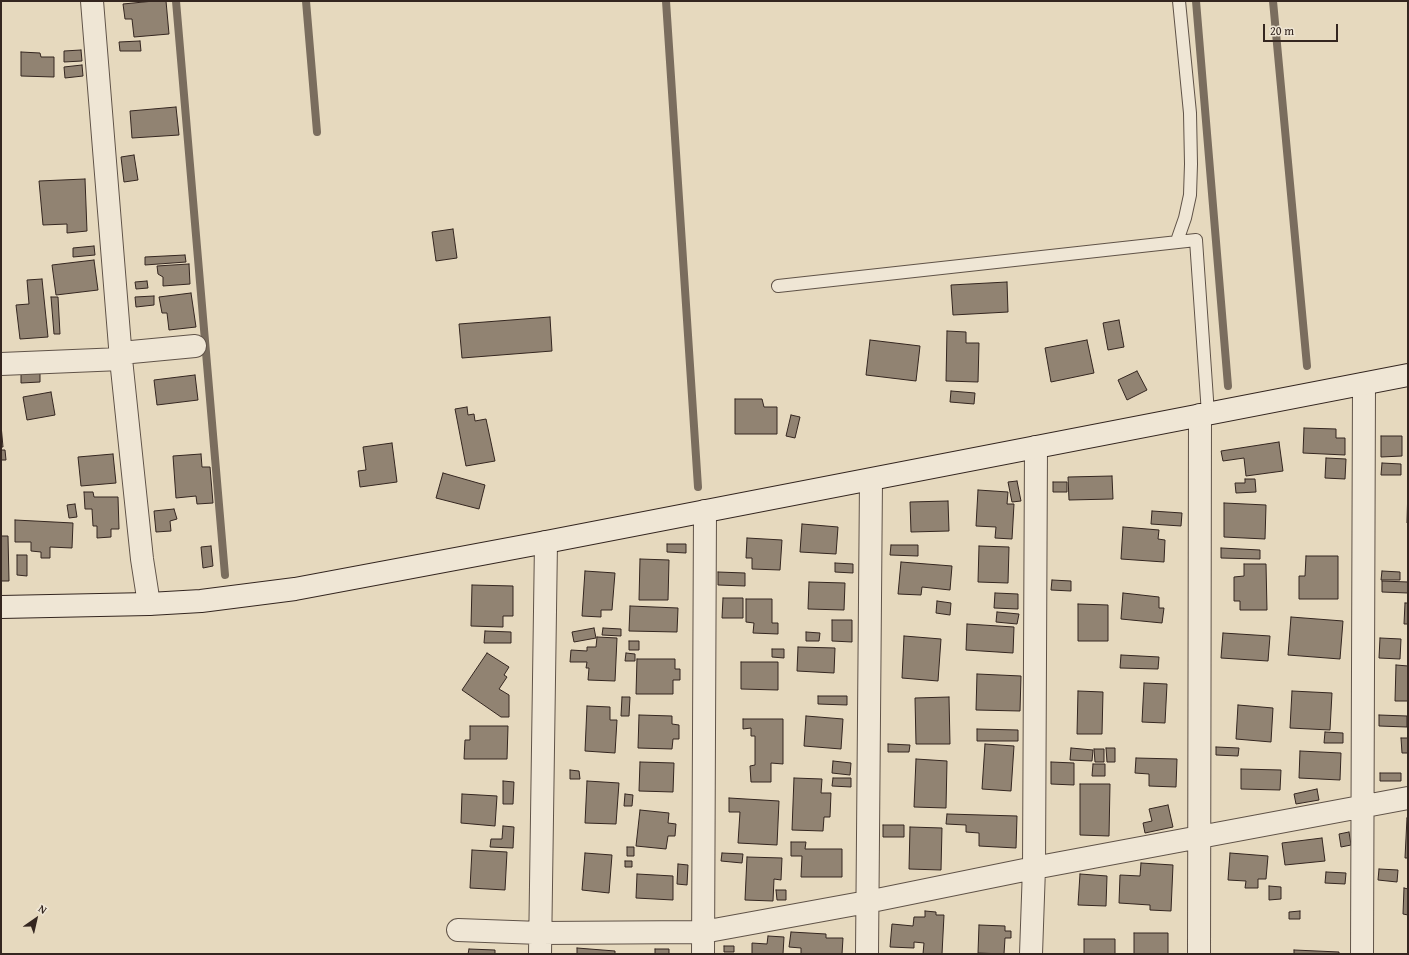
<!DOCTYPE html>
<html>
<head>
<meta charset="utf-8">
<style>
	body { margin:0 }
	#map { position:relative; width:1409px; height:955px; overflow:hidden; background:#e6d9be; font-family:"Gentium Book Plus",serif }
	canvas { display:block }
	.frame { position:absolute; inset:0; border:2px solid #342620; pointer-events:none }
	.north { position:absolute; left:16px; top:899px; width:40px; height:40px; -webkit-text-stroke:3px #efe6d5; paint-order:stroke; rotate:34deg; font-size:11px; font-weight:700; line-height:16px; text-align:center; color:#342620 }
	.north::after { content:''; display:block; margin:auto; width:14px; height:18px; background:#342620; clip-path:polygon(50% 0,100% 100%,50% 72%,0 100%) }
	.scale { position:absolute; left:1263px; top:24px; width:75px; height:18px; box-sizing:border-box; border:2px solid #342620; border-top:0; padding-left:5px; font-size:12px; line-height:14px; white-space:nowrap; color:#342620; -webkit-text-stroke:3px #efe6d5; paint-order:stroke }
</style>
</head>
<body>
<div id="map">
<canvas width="1409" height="955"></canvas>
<div class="frame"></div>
<div class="north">N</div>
<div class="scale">20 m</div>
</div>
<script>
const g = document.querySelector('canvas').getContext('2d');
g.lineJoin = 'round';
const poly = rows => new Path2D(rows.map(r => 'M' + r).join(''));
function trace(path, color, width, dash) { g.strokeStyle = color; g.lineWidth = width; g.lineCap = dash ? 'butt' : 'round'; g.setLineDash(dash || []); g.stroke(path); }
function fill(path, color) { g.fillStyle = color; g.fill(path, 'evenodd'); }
trace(poly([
	[176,1,225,575],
	[306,1,317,132],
	[666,1,698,487],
	[1196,1,1228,386],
	[1273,1,1307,366]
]), '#7a6d5e', 8);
const building = poly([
	[154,1,166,1,169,34,134,37,132,19,125,19,123,4,154,1],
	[140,41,141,51,120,51,119,42,140,41],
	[81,50,82,61,64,62,64,51,81,50],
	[21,52,40,53,41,57,54,57,54,77,21,76,21,52],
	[82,65,83,76,65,78,64,67,82,65],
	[176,107,179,135,132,138,130,111,176,107],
	[134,155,138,180,124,182,121,157,134,155],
	[85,179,87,231,67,233,67,224,43,225,39,181,85,179],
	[453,229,457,258,436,261,432,232,453,229],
	[94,246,95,255,73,257,73,248,94,246],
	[185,255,186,262,145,265,145,257,185,255],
	[94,260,98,290,56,295,52,265,94,260],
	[189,264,190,284,163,286,163,277,158,274,157,266,189,264],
	[42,279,48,337,20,339,16,305,29,304,27,280,42,279],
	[147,281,148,288,136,289,135,282,147,281],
	[1007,282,1008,312,953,315,951,285,1007,282],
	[191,293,196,327,169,330,167,313,162,313,159,297,191,293],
	[154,296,154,305,136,307,135,297,154,296],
	[51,297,58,297,60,334,54,334,51,297],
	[550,317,552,351,462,358,459,324,550,317],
	[1119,320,1124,347,1108,350,1103,323,1119,320],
	[947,331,966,332,966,343,979,343,978,382,946,381,947,331],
	[870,340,920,346,916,381,866,375,870,340],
	[1087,340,1094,373,1051,382,1045,348,1087,340],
	[1137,371,1147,390,1127,400,1118,380,1137,371],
	[40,373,40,382,21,383,21,374,40,373],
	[195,375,198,400,157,405,154,380,195,375],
	[951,391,975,393,974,404,950,402,951,391],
	[51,392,55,415,27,420,23,397,51,392],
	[735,399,762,399,764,407,777,407,777,434,735,434,735,399],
	[467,407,468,415,474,414,475,421,486,419,495,461,466,466,455,409,467,407],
	[791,415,800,417,795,438,786,436,791,415],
	[1,425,3,447,1,447,1,425],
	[1304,428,1336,429,1336,438,1345,438,1345,455,1303,453,1304,428],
	[1381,436,1402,436,1402,456,1381,457,1381,436],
	[1279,442,1283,471,1246,476,1244,458,1223,461,1221,451,1279,442],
	[392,443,397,482,360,487,358,471,366,470,363,447,392,443],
	[1,450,5,450,6,460,1,460,1,450],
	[113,454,116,483,81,486,78,457,113,454],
	[201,454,202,467,210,467,213,503,197,504,196,496,176,498,173,456,201,454],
	[1326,458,1346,459,1345,479,1325,478,1326,458],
	[1382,463,1401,464,1401,475,1381,475,1382,463],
	[443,473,485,485,479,509,436,498,443,473],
	[1112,476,1113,499,1069,500,1068,477,1112,476],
	[1245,479,1255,479,1256,492,1236,493,1235,483,1245,483,1245,479],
	[1017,481,1021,501,1012,502,1008,482,1017,481],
	[1053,482,1067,482,1067,492,1053,492,1053,482],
	[1408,485,1408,523,1407,523,1408,485],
	[978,490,1008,492,1007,504,1014,504,1012,539,995,538,996,527,976,526,978,490],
	[84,492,93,492,94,497,118,497,119,529,111,529,111,537,97,538,97,526,93,526,92,509,85,509,84,492],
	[948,501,949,531,911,532,910,502,948,501],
	[1224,503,1266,505,1265,539,1224,537,1224,503],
	[75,504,77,517,69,518,67,505,75,504],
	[174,509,177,519,170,521,171,531,156,532,154,511,174,509],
	[1152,511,1182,513,1181,526,1151,524,1152,511],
	[15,520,73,523,72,548,50,547,50,558,41,558,41,552,31,551,31,542,15,542,15,520],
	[802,524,838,527,836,554,800,552,802,524],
	[1123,527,1159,530,1158,539,1165,540,1164,562,1121,559,1123,527],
	[1,536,8,536,9,581,1,581,1,536],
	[747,538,782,540,780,570,752,569,752,558,746,558,747,538],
	[667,544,686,544,686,553,667,552,667,544],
	[891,545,918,545,918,556,890,555,891,545],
	[211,546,213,566,203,568,201,547,211,546],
	[979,546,1009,547,1008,583,978,582,979,546],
	[1221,548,1260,550,1260,559,1221,558,1221,548],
	[17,555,27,555,27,576,17,575,17,555],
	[1306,556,1338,556,1338,599,1299,599,1299,576,1305,576,1306,556],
	[640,559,669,560,668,600,639,600,640,559],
	[901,562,952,566,950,590,922,587,921,595,898,594,901,562],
	[835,563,853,564,853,573,835,572,835,563],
	[1244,564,1266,564,1267,610,1240,610,1240,601,1234,601,1234,577,1244,576,1244,564],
	[585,571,615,573,612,610,601,610,601,617,582,616,585,571],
	[1382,571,1400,572,1400,580,1381,580,1382,571],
	[718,572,745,573,745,586,718,585,718,572],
	[1052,580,1071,581,1071,591,1051,590,1052,580],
	[1382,581,1408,582,1408,593,1382,592,1382,581],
	[809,582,845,583,844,610,808,609,809,582],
	[472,585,513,586,513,616,503,616,503,627,471,626,472,585],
	[995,593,1018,594,1018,609,994,608,995,593],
	[1123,593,1159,597,1159,608,1164,608,1162,623,1121,619,1123,593],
	[723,598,743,598,743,618,722,618,723,598],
	[746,599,772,599,772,623,778,623,778,634,753,633,754,623,746,622,746,599],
	[937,601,951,603,950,615,936,613,937,601],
	[1405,603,1408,603,1408,624,1404,624,1405,603],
	[1078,604,1108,605,1108,641,1078,641,1078,604],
	[630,606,678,608,677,632,629,631,630,606],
	[997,612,1019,614,1017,624,996,622,997,612],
	[1291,617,1343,621,1340,659,1288,655,1291,617],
	[832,620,852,620,852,642,832,641,832,620],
	[967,624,1014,627,1013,653,966,650,967,624],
	[594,628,596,638,574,642,572,632,594,628],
	[603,628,621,629,621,636,602,635,603,628],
	[485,631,511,632,511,643,484,643,485,631],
	[806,632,820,633,819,641,806,641,806,632],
	[1223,633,1270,636,1268,661,1221,658,1223,633],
	[904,636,941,639,938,681,902,678,904,636],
	[597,637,617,638,615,681,588,680,589,668,586,668,587,662,570,662,571,650,587,651,587,647,596,647,597,637],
	[1380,638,1401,639,1400,659,1379,658,1380,638],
	[629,641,639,641,639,650,629,650,629,641],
	[798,647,835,648,834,673,797,671,798,647],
	[772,649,784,649,784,658,772,657,772,649],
	[487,653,509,667,504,675,507,677,499,689,509,695,509,717,501,717,462,690,487,653],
	[626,653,635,654,635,661,625,661,626,653],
	[1121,655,1159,657,1158,669,1120,668,1121,655],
	[637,659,675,659,675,669,680,669,680,680,673,680,673,694,636,694,637,659],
	[741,662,778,662,778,690,741,689,741,662],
	[1396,665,1408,666,1408,701,1395,701,1396,665],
	[977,674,1021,676,1020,711,976,710,977,674],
	[1144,683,1167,684,1165,723,1142,722,1144,683],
	[1078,691,1103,692,1102,734,1077,734,1078,691],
	[1292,691,1332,693,1330,730,1290,728,1292,691],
	[818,696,847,696,847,705,818,704,818,696],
	[622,697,630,697,629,716,621,716,622,697],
	[949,697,950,744,916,744,915,698,949,697],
	[1238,705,1273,708,1271,742,1236,739,1238,705],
	[587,706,610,707,610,720,617,720,615,753,585,751,587,706],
	[639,715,672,716,672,724,679,725,679,739,673,739,672,749,638,748,639,715],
	[1379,715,1407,716,1407,727,1379,726,1379,715],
	[806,716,843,719,841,749,804,746,806,716],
	[743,719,783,719,783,764,771,763,771,782,751,782,750,766,755,765,755,736,751,736,751,728,743,729,743,719],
	[470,726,508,726,507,759,464,759,465,740,470,740,470,726],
	[977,729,1018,730,1018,741,977,741,977,729],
	[1325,732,1343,733,1343,743,1324,743,1325,732],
	[1401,738,1408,738,1408,753,1402,753,1401,738],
	[888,744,910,745,909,752,888,752,888,744],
	[985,744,1014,746,1011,791,982,789,985,744],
	[1216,747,1239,748,1238,756,1216,755,1216,747],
	[1071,748,1093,750,1092,761,1070,760,1071,748],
	[1106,748,1115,748,1115,762,1107,762,1106,748],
	[1094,749,1104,749,1104,762,1095,762,1094,749],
	[1300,751,1341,753,1340,780,1299,778,1300,751],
	[1136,758,1177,759,1176,787,1149,786,1149,774,1135,773,1136,758],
	[916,759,947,761,946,808,914,807,916,759],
	[833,761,851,763,850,775,832,773,833,761],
	[640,762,674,763,673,792,639,791,640,762],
	[1051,762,1074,763,1074,785,1051,784,1051,762],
	[1093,764,1105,764,1105,776,1092,776,1093,764],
	[1241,769,1281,770,1280,790,1241,789,1241,769],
	[570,770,579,771,580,779,570,779,570,770],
	[1380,773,1401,773,1401,781,1380,781,1380,773],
	[794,778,822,779,821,793,831,793,830,817,824,817,823,831,792,830,794,778],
	[833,778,851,778,851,787,832,786,833,778],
	[503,781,514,782,513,804,503,804,503,781],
	[587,781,619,783,616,824,585,823,587,781],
	[1080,784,1110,784,1109,836,1080,835,1080,784],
	[1317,789,1319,800,1296,804,1294,794,1317,789],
	[462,794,497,796,495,826,461,823,462,794],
	[625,794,633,795,632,806,624,806,625,794],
	[729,798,779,801,777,845,738,843,740,812,729,812,729,798],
	[1168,805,1173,827,1145,833,1143,823,1152,821,1149,809,1168,805],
	[640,810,669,813,668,823,676,824,675,836,668,836,666,849,636,846,640,810],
	[947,814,1017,816,1016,848,979,846,979,833,966,832,966,825,946,824,947,814],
	[1407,818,1408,818,1408,858,1405,858,1407,818],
	[883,825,904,825,904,837,883,837,883,825],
	[503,826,514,827,513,848,490,847,491,839,502,839,503,826],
	[910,827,942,828,941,870,909,869,910,827],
	[1349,832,1351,845,1341,847,1339,834,1349,832],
	[1322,838,1325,861,1285,865,1282,843,1322,838],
	[791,842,806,842,805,849,842,849,842,877,801,877,802,856,791,856,791,842],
	[627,847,634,847,634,856,627,856,627,847],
	[472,850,507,852,505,890,470,888,472,850],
	[585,853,612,855,609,893,582,890,585,853],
	[722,853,743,854,742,863,721,861,722,853],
	[1230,853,1268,856,1266,879,1258,879,1258,888,1245,888,1246,881,1228,880,1230,853],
	[747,857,782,858,781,880,774,879,773,901,745,900,747,857],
	[625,861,632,861,632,867,625,867,625,861],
	[1141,863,1173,865,1171,911,1150,910,1150,905,1119,903,1120,875,1140,876,1141,863],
	[678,864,688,865,687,885,677,884,678,864],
	[1379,869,1398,870,1397,882,1378,880,1379,869],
	[1326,872,1346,873,1345,884,1325,883,1326,872],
	[637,874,673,876,673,900,636,898,637,874],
	[1080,874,1107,876,1106,906,1078,905,1080,874],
	[1269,886,1281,887,1281,899,1269,900,1269,886],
	[1404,888,1408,889,1408,915,1403,914,1404,888],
	[776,890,786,890,786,900,777,900,776,890],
	[925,911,936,912,936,915,944,915,942,954,923,954,924,943,914,942,914,948,890,947,892,924,913,926,914,917,925,917,925,911],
	[1300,911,1300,919,1289,919,1289,912,1300,911],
	[979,925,1005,926,1005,931,1011,931,1011,938,1005,938,1004,954,978,953,979,925],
	[791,932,826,934,826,938,843,938,842,954,801,954,801,948,789,947,791,932],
	[1134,933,1168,933,1168,954,1134,954,1134,933],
	[768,936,784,937,783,954,752,954,752,943,767,944,768,936],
	[1084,939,1115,939,1115,954,1084,954,1084,939],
	[724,946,734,946,734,952,724,952,724,946],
	[577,948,615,951,615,954,577,954,577,948],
	[469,949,495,950,495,954,468,954,469,949],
	[655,949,669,949,669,954,655,954,655,949],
	[1294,950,1339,952,1339,954,1294,954,1294,950]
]);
fill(building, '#918372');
trace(building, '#342620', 1);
const lane = poly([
	[1177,241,1185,218,1190,195,1191,164,1190,113,1179,1],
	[778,286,1196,240,1208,414]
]);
const street = poly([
	[92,1,121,359,142,559,149,604],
	[121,353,195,346],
	[1,364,121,359],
	[458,930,540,933,703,932,867,902,1034,868,1408,798],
	[540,954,546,542],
	[703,954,705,511],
	[867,954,871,480],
	[1031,954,1034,868,1036,447],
	[1199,954,1200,415],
	[1362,954,1364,384]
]);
const secondary = poly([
	[1,607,149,604,201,601,295,589,546,542,1408,375]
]);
trace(lane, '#605348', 14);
trace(street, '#605348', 24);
trace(secondary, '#342620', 24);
trace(lane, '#efe6d5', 12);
trace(street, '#efe6d5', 22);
trace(secondary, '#efe6d5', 22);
</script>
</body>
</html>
